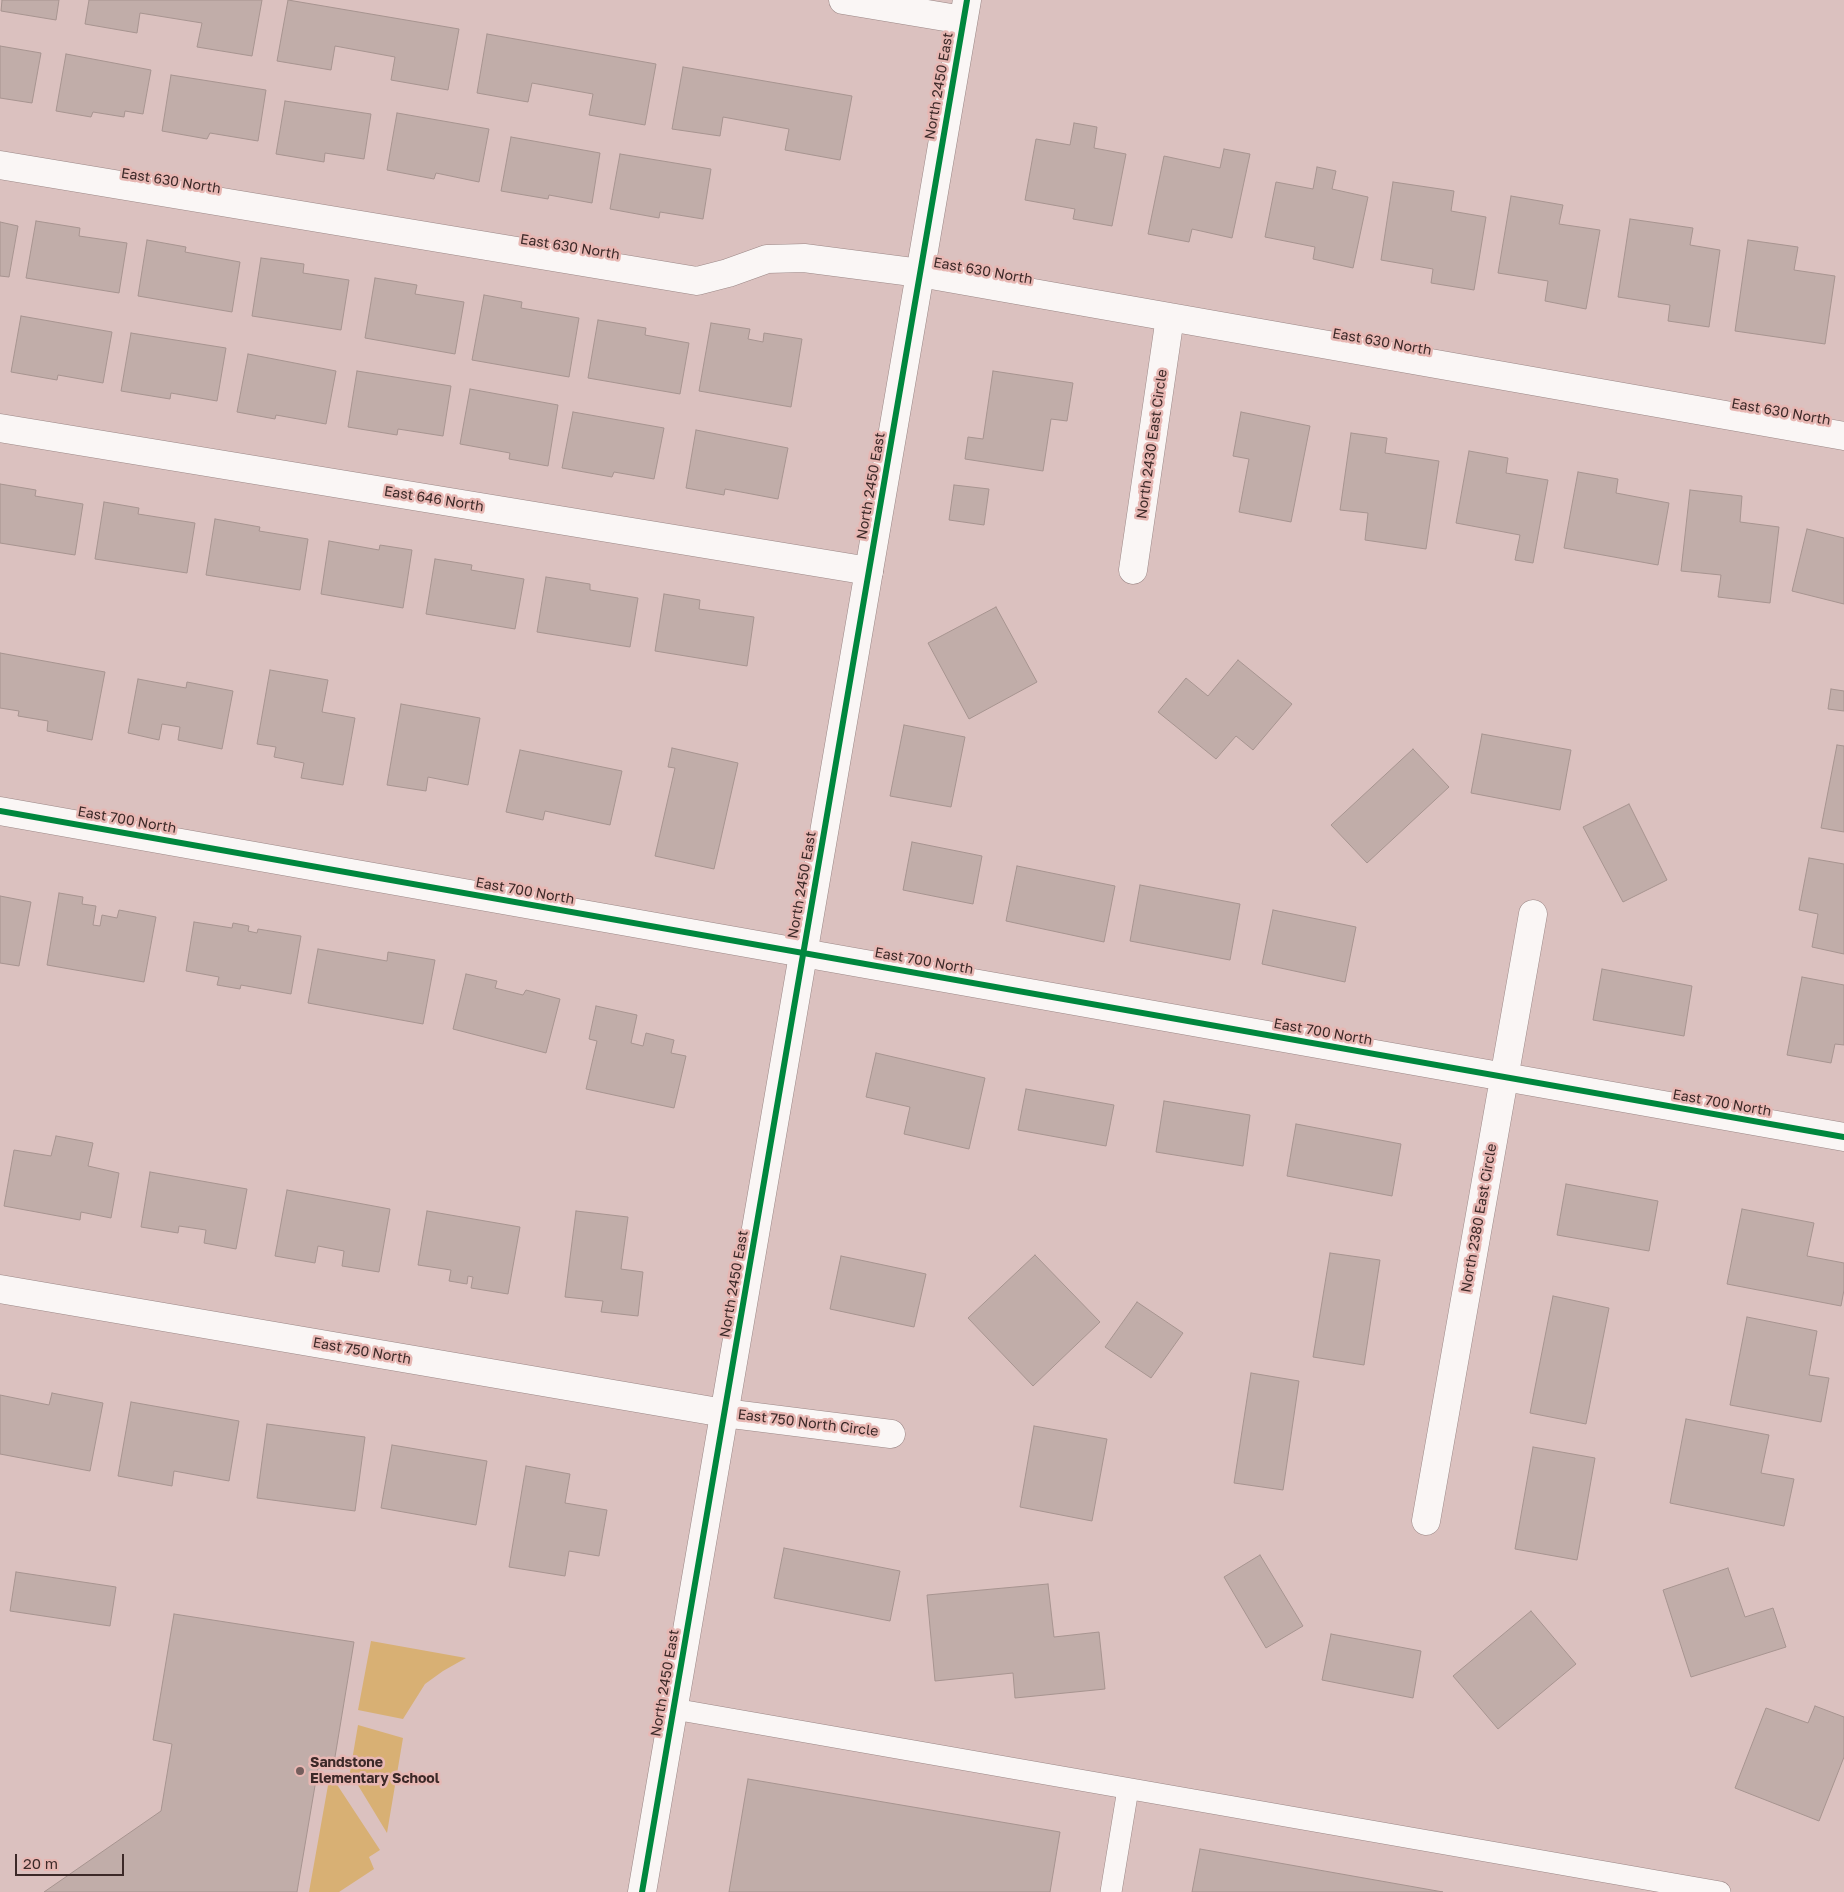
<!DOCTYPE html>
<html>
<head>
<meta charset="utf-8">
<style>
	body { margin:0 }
	#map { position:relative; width:1844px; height:1892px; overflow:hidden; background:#dbc1bf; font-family:"Golos Text",sans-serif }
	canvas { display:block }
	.scale { position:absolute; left:15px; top:1854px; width:109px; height:22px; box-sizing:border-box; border:2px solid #3c2928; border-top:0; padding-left:6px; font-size:15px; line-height:18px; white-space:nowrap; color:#3c2928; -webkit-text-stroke:4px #e7b7b3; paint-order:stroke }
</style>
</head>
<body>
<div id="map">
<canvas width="1844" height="1892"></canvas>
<div class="scale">20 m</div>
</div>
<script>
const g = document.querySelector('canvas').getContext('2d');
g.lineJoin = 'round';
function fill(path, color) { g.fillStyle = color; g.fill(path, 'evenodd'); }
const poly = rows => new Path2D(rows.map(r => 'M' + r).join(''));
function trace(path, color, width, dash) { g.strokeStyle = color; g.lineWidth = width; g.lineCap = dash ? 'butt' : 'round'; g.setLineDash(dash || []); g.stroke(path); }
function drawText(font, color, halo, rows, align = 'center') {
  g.font = font + ' "Golos Text",sans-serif'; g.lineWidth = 5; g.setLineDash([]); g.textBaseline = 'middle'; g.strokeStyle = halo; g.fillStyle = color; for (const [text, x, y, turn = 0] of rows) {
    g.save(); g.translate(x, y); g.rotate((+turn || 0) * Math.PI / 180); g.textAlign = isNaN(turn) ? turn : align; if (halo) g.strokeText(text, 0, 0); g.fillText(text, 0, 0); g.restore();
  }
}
fill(poly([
	[371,1641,466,1658,443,1671,425,1684,403,1719,358,1710],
	[358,1725,403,1738,387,1833,350,1772],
	[330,1774,380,1850,369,1857,374,1869,339,1892,309,1892]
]), '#d8b074');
const building = poly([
	[2,0,59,0,56,20,1,11,2,0],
	[89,0,262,0,252,56,197,47,202,23,140,13,137,33,85,24,89,0],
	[288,0,459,29,448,90,391,80,395,57,335,46,331,70,277,61,288,0],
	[487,34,656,64,645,125,589,115,593,94,532,83,528,102,477,93,487,34],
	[0,46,41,53,32,103,0,98,0,46],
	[66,54,151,70,143,114,125,111,124,117,93,112,91,117,56,111,66,54],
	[683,67,852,96,840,160,785,150,789,129,723,117,720,136,672,129,683,67],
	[171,75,266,90,258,141,210,133,207,139,162,131,171,75],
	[285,101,371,114,364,159,325,153,324,162,276,154,285,101],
	[397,113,489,129,479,182,436,173,434,179,387,170,397,113],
	[1074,123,1097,127,1094,148,1126,154,1112,226,1073,219,1075,209,1025,200,1036,139,1070,145,1074,123],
	[511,137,600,153,592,203,549,195,548,199,501,191,511,137],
	[1224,149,1250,154,1232,238,1192,229,1189,242,1148,234,1164,156,1220,168,1224,149],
	[620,154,711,169,703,219,660,212,659,218,610,209,620,154],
	[1317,167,1336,171,1332,189,1368,197,1353,268,1313,259,1315,247,1265,237,1276,182,1313,189,1317,167],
	[1393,182,1454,191,1451,211,1486,217,1474,290,1431,283,1433,269,1381,260,1393,182],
	[1511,196,1563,205,1559,224,1600,230,1586,309,1545,301,1548,281,1498,273,1511,196],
	[1630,219,1693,228,1690,245,1720,250,1709,327,1668,321,1670,305,1618,297,1630,219],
	[36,221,80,228,79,236,127,243,119,293,26,278,36,221],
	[0,222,18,226,9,277,0,276,0,222],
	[147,240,186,247,185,252,240,262,232,312,138,296,147,240],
	[1748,240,1798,247,1794,270,1835,276,1825,344,1735,331,1748,240],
	[261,258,304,264,303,273,349,280,341,330,252,316,261,258],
	[375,278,417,285,415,294,464,302,455,354,365,338,375,278],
	[484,295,522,302,521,308,579,318,569,377,472,360,484,295],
	[21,316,112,332,103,383,58,375,57,380,11,372,21,316],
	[598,320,646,328,645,335,689,343,680,394,588,378,598,320],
	[711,323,750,329,748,339,763,342,764,333,802,339,791,407,699,391,711,323],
	[131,333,226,348,217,401,171,393,170,399,121,391,131,333],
	[248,354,336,371,326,424,276,415,275,419,237,412,248,354],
	[357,371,451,386,443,436,398,429,397,435,348,427,357,371],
	[993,371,1073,383,1067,421,1051,419,1043,471,965,459,968,437,983,439,993,371],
	[470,389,558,405,548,466,509,459,510,453,460,444,470,389],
	[573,412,664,428,654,479,614,472,612,477,562,468,573,412],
	[1241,412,1310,426,1291,522,1239,512,1249,459,1233,456,1241,412],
	[696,430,788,448,778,499,725,489,724,495,686,488,696,430],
	[1351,433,1387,438,1385,453,1439,461,1426,549,1365,540,1368,513,1340,510,1351,433],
	[1469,451,1508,458,1506,473,1548,480,1533,563,1515,560,1520,535,1456,523,1469,451],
	[1578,472,1618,479,1616,493,1669,503,1658,565,1564,548,1578,472],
	[0,484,36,490,35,496,83,504,75,555,0,543,0,484],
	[954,485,989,489,984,525,949,520,954,485],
	[1690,490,1742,496,1740,522,1779,527,1770,603,1718,597,1721,575,1681,571,1690,490],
	[104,502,139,508,138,514,195,523,187,573,95,559,104,502],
	[215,519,260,527,259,531,308,539,300,590,206,575,215,519],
	[1807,529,1844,538,1844,604,1792,591,1807,529],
	[329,541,379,550,380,545,412,550,403,608,321,594,329,541],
	[435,559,472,565,471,570,524,579,515,629,426,614,435,559],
	[546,577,590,584,590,590,638,598,630,647,537,632,546,577],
	[664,594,700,600,699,609,754,617,747,666,655,651,664,594],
	[996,607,1037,682,969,719,928,643,996,607],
	[0,653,105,672,92,740,47,731,48,721,18,716,19,711,0,708,0,653],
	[1238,660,1292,704,1253,750,1236,736,1216,759,1158,712,1186,678,1208,696,1238,660],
	[270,670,328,680,322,712,355,718,343,785,301,778,304,763,274,757,276,747,257,744,270,670],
	[138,679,186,688,187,682,233,691,222,749,178,740,180,727,162,724,159,740,128,733,138,679],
	[1831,689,1844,691,1844,711,1828,709,1831,689],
	[401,704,480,718,468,785,428,777,426,791,387,785,401,704],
	[904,725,965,737,951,807,890,796,904,725],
	[1482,734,1571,750,1560,810,1471,793,1482,734],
	[1837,745,1844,746,1844,832,1821,828,1837,745],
	[672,748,738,763,714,869,655,856,675,768,668,767,672,748],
	[1413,749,1449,787,1367,863,1331,825,1413,749],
	[520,750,622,771,610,825,545,811,543,820,506,812,520,750],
	[1629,804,1667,880,1623,902,1583,827,1629,804],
	[912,842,982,856,973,904,903,890,912,842],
	[1809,858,1844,864,1844,954,1812,947,1818,914,1799,910,1809,858],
	[1017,866,1115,886,1104,942,1006,921,1017,866],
	[1140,885,1240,904,1230,960,1130,941,1140,885],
	[59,893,83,897,82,904,96,906,93,925,100,926,102,915,117,918,119,910,156,917,144,982,47,965,59,893],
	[0,896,31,902,19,966,0,963,0,896],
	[1273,910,1356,927,1345,982,1262,964,1273,910],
	[194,922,232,928,233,923,249,926,248,931,257,933,258,929,301,936,291,994,241,985,240,989,217,985,219,977,186,971,194,922],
	[318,949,387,961,388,952,435,960,423,1024,308,1003,318,949],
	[1602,969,1692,986,1684,1036,1593,1020,1602,969],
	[466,974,497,981,495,988,523,995,526,990,560,999,546,1053,453,1029,466,974],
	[1802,977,1844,985,1844,1045,1835,1044,1831,1063,1787,1055,1802,977],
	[596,1006,637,1015,631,1043,643,1046,646,1033,674,1040,671,1053,686,1056,674,1108,586,1089,597,1041,589,1039,596,1006],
	[876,1053,985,1078,969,1149,904,1134,910,1107,866,1097,876,1053],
	[1026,1089,1114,1105,1106,1146,1018,1130,1026,1089],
	[1164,1101,1250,1115,1243,1166,1156,1152,1164,1101],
	[1296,1124,1401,1144,1392,1196,1287,1176,1296,1124],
	[56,1136,93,1143,88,1166,119,1173,111,1218,81,1212,80,1220,4,1206,14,1150,51,1156,56,1136],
	[150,1172,247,1189,236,1249,204,1243,206,1230,179,1226,178,1233,141,1227,150,1172],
	[1566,1184,1658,1201,1649,1251,1557,1235,1566,1184],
	[287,1190,390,1209,379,1272,342,1266,344,1251,318,1246,315,1263,275,1256,287,1190],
	[1742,1209,1814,1223,1807,1256,1844,1263,1844,1290,1841,1306,1727,1284,1742,1209],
	[427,1211,520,1227,508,1294,471,1288,473,1277,468,1276,467,1284,449,1281,451,1270,418,1265,427,1211],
	[576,1211,628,1217,621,1269,643,1272,638,1316,601,1312,603,1301,565,1297,576,1211],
	[1330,1253,1380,1260,1364,1365,1313,1357,1330,1253],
	[1035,1255,1100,1322,1033,1386,968,1318,1035,1255],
	[841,1256,926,1274,914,1327,830,1309,841,1256],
	[1553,1296,1609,1308,1586,1424,1530,1413,1553,1296],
	[1137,1302,1183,1333,1151,1378,1105,1347,1137,1302],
	[1747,1317,1817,1331,1809,1375,1829,1378,1821,1422,1730,1405,1747,1317],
	[1251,1373,1299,1381,1283,1490,1234,1483,1251,1373],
	[52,1393,103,1403,90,1471,0,1454,0,1395,49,1405,52,1393],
	[131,1402,239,1421,229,1481,174,1471,172,1486,118,1476,131,1402],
	[1686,1419,1769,1435,1761,1473,1794,1479,1784,1526,1670,1503,1686,1419],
	[267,1424,365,1437,355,1511,257,1498,267,1424],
	[1034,1426,1107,1439,1092,1521,1020,1507,1034,1426],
	[392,1445,487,1461,476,1525,381,1508,392,1445],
	[1533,1447,1595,1458,1577,1560,1515,1549,1533,1447],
	[526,1466,570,1474,565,1503,607,1510,599,1556,569,1551,565,1576,509,1567,526,1466],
	[784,1548,900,1571,890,1621,774,1598,784,1548],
	[1260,1555,1303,1626,1266,1648,1224,1577,1260,1555],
	[1728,1568,1745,1617,1773,1608,1786,1647,1691,1677,1663,1590,1728,1568],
	[16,1572,116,1587,110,1626,10,1611,16,1572],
	[1048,1584,1054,1637,1099,1632,1105,1689,1015,1698,1013,1673,935,1681,927,1595,1048,1584],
	[1531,1611,1576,1664,1498,1729,1453,1676,1531,1611],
	[174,1614,354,1642,333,1769,318,1768,297,1892,44,1892,161,1811,172,1744,153,1740,174,1614],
	[1331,1634,1421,1651,1413,1698,1322,1680,1331,1634],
	[1815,1706,1844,1717,1844,1757,1819,1821,1735,1788,1766,1708,1808,1723,1815,1706],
	[748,1779,1060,1832,1050,1892,729,1892,748,1779],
	[1200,1849,1443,1892,1192,1892,1200,1849]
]);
fill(building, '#c1ada9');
trace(building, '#a79490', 1);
const service = poly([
	[674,1709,1720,1892],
	[1111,1892,1128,1789]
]);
const minor = poly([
	[843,0,963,20],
	[0,165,697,281,728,273,767,259,804,258,920,273,1844,436],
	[0,428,869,571],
	[1133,570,1170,317],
	[0,811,1844,1137],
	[0,1289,724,1413,891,1434],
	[1426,1521,1533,914]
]);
const tertiary = poly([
	[642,1892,967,0]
]);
trace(service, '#9b8786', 22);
trace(minor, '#9b8786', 29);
trace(tertiary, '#9b8786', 29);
trace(service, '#faf6f5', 21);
trace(minor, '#faf6f5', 28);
trace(tertiary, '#faf6f5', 28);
trace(poly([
	[0,811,1844,1137],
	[642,1892,967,0]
]), '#00873e', 6);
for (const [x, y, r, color] of [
	[300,1771,5,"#745e5d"]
]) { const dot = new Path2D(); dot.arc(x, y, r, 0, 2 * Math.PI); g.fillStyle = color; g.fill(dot); trace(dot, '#e7b7b3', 2); }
drawText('14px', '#3c2928', '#e7b7b3', [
	["North 2450 East",939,86,-80],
	["East 630 North",171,181,9],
	["East 630 North",570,247,9],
	["East 630 North",983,271,10],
	["East 630 North",1382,342,10],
	["East 630 North",1781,412,10],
	["North 2430 East Circle",1152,444,-82],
	["North 2450 East",871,486,-80],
	["East 646 North",434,499,9],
	["East 700 North",127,820,10],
	["North 2450 East",802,885,-80],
	["East 700 North",525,891,10],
	["East 700 North",924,961,10],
	["East 700 North",1323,1032,10],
	["East 700 North",1722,1103,10],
	["North 2380 East Circle",1479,1218,-80],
	["North 2450 East",734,1284,-80],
	["East 750 North",362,1351,10],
	["East 750 North Circle",808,1423,7],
	["North 2450 East",665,1683,-80]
]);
drawText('bold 14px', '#3c2928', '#e7b7b3', [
	["Sandstone",310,1763],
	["Elementary School",310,1779]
], 'left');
</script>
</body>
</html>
